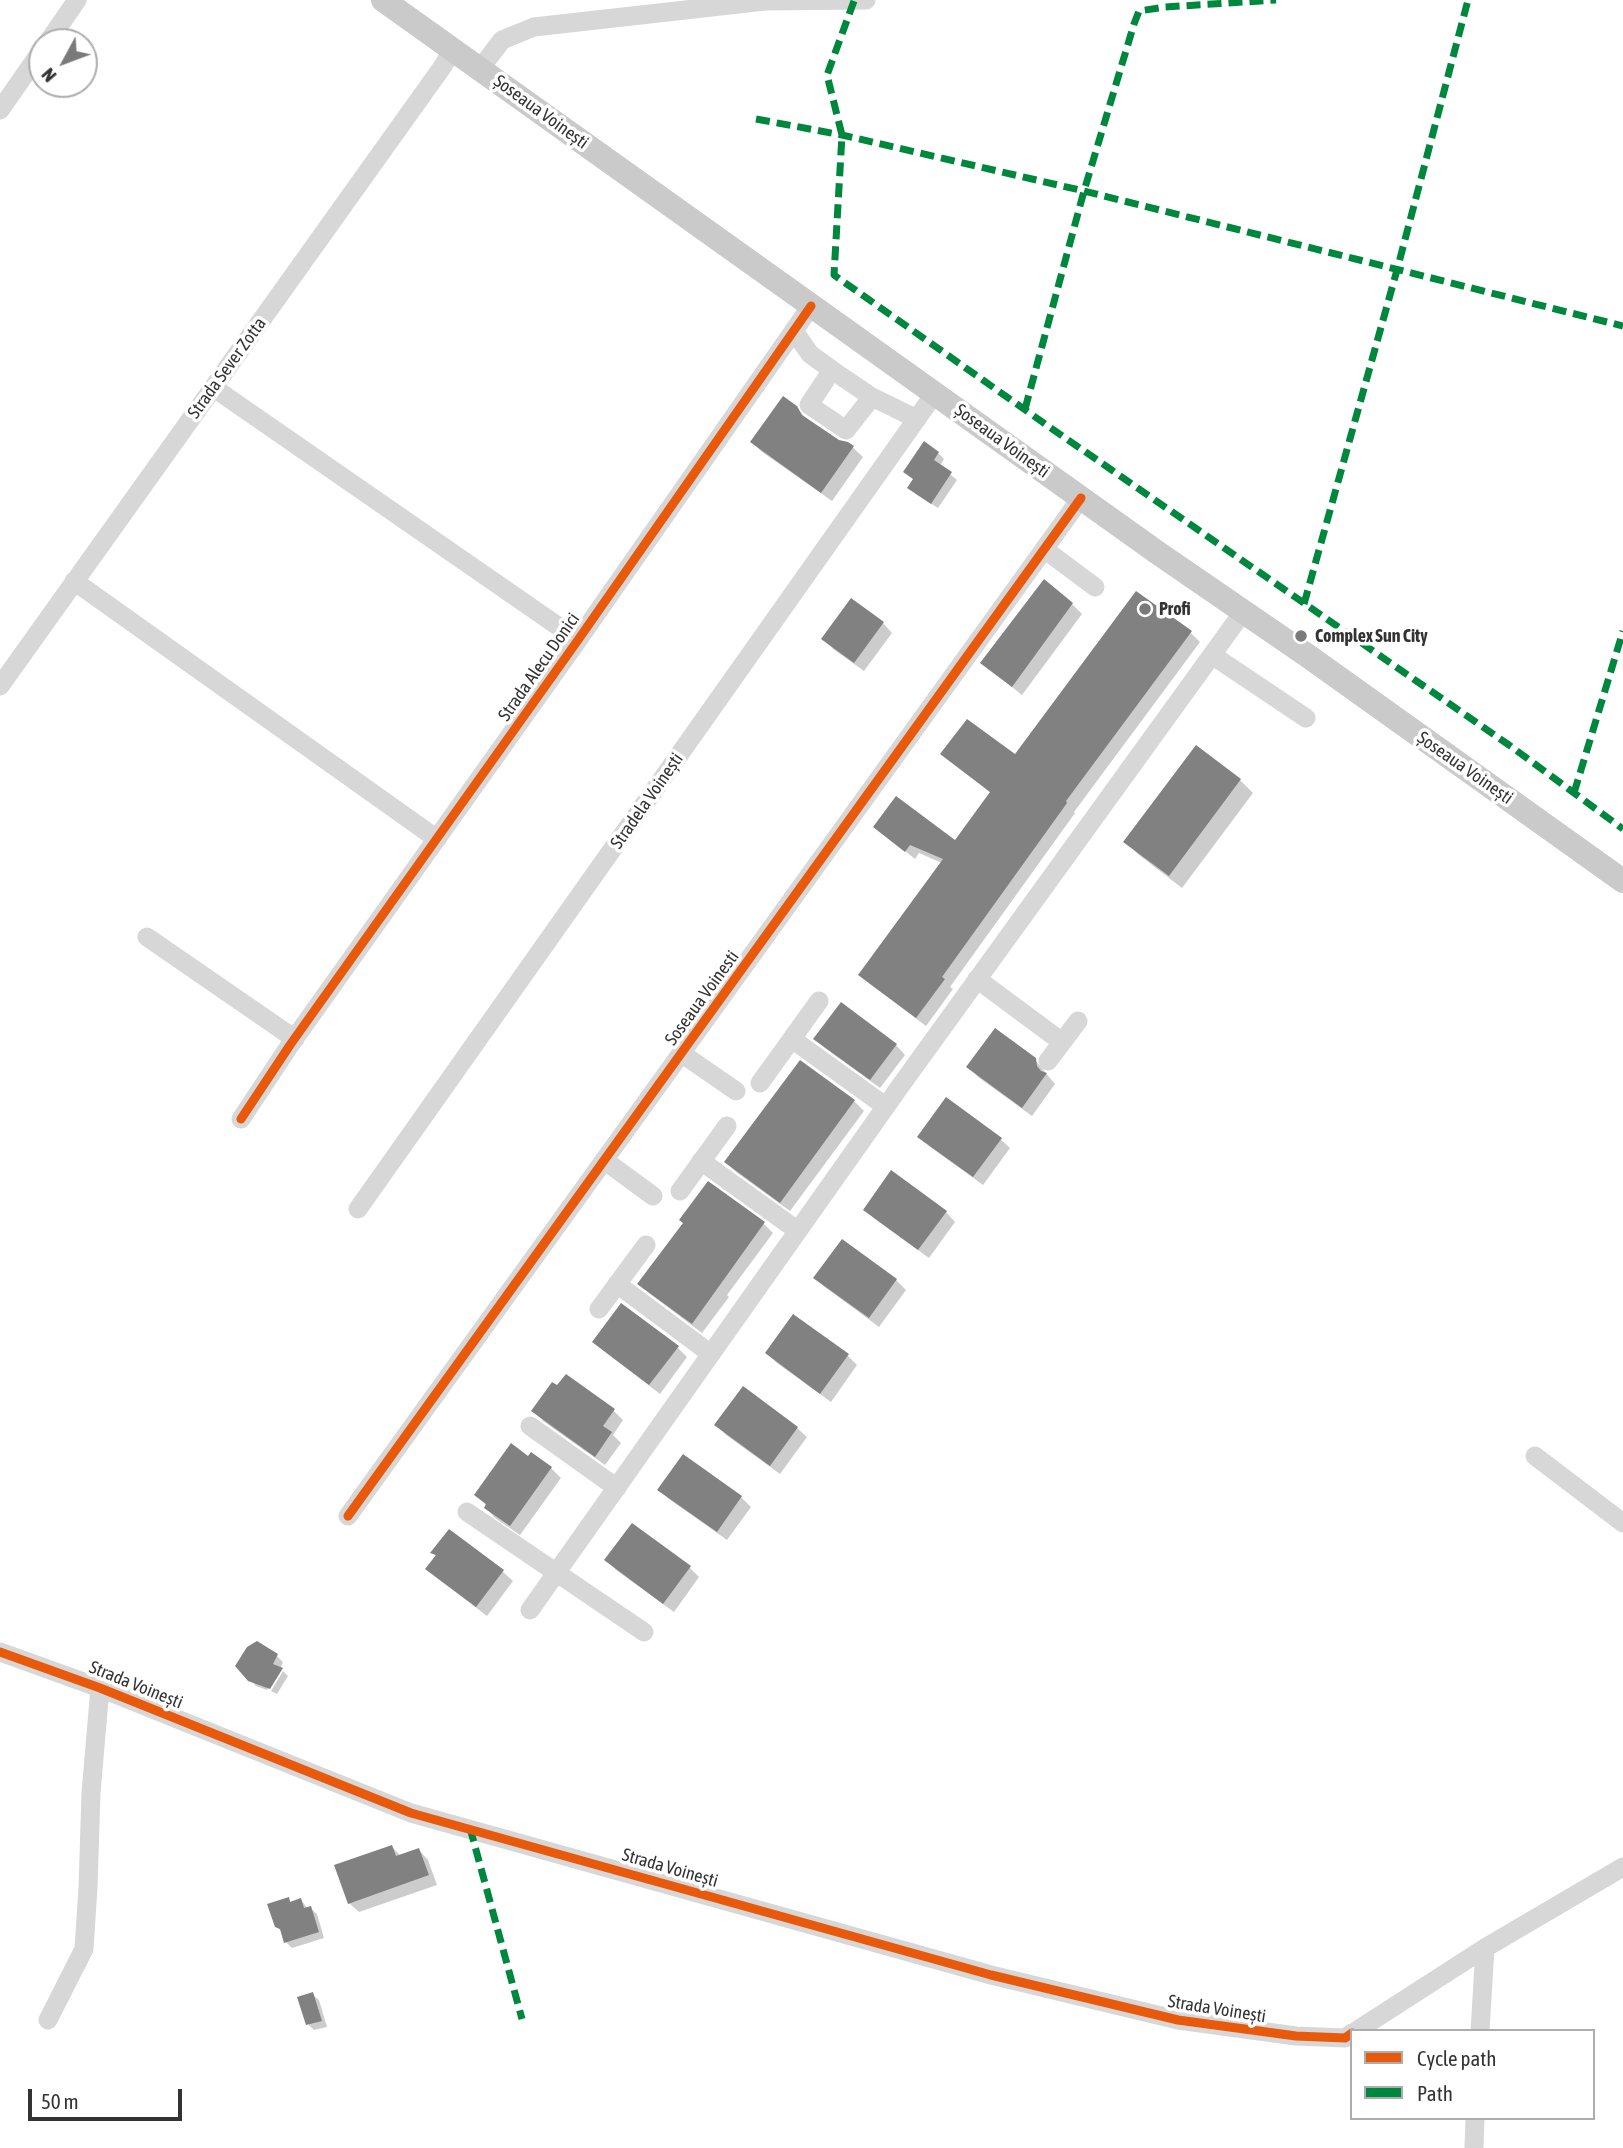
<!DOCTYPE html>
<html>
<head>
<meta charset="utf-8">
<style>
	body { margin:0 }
	#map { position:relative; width:1623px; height:2148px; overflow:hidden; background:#fff; font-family:"Asap Condensed",sans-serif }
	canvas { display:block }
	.legend { position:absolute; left:1350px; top:2029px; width:245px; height:91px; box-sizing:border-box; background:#fff; border:2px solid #adadad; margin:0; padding:9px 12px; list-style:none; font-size:21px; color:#333 }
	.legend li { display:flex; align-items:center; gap:14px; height:35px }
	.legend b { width:35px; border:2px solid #adadad }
	.north { position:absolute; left:28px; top:28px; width:70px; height:70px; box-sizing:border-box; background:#fff; border:2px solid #adadad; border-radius:50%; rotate:229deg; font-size:19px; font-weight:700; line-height:28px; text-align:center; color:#333 }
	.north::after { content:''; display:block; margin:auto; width:24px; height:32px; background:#7a7a7a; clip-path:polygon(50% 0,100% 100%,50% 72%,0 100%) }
	.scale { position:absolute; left:28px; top:2089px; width:154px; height:32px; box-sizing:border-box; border:4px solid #333; border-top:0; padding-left:9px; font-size:21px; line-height:24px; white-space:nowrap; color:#333; -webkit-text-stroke:5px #fff; paint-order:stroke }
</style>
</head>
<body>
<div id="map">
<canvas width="1623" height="2148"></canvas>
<ul class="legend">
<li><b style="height:9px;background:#e8590c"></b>Cycle path</li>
<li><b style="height:9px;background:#00873e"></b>Path</li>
</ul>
<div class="north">N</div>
<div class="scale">50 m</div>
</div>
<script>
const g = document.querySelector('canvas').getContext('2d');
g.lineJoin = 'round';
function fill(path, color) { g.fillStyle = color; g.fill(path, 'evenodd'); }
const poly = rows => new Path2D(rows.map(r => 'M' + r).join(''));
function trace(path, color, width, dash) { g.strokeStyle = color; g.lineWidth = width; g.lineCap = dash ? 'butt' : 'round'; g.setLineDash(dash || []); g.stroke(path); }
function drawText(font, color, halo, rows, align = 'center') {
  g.font = font + ' "Asap Condensed",sans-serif'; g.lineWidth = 7; g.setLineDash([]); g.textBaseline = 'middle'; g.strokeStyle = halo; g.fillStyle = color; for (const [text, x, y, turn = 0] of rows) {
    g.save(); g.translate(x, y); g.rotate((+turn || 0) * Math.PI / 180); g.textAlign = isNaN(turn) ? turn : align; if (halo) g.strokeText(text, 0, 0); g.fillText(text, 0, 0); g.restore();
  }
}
fill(poly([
	[796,407,809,422,838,442,848,443,863,457,832,501,762,452,752,442],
	[938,453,944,459,940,466,957,480,938,508,916,494,915,480,905,472],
	[1072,604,1082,614,1022,695,982,663],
	[883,623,892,633,864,671,833,649,824,639],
	[1191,633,1200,642,1074,812,1075,813,950,987,953,989,926,1026,870,984,861,975,942,863,919,853,915,859,875,827,956,843,991,793,943,754,1015,757],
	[1197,747,1240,780,1253,793,1182,888,1139,855,1126,842],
	[815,1039,896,1045,905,1055,880,1088,825,1048],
	[1035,1060,1055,1084,1032,1116,978,1077,969,1067],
	[854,1101,864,1111,790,1211,736,1172,726,1162],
	[920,1136,1000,1139,1010,1148,983,1185,929,1146],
	[865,1209,946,1212,955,1222,929,1258,875,1219],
	[763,1223,773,1233,727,1295,729,1297,702,1333,649,1293,640,1284],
	[816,1278,896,1280,906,1290,879,1327,825,1287],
	[621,1305,678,1348,687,1357,660,1394,604,1351,594,1342],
	[767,1353,848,1356,857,1365,831,1402,777,1363],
	[534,1411,614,1411,623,1420,613,1435,621,1443,605,1465,543,1421],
	[717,1425,797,1428,807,1437,780,1474,726,1435],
	[529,1459,551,1468,561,1478,520,1535,495,1518,486,1508,487,1506,476,1495],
	[660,1490,741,1497,751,1507,727,1540,669,1499],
	[633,1525,690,1568,699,1577,674,1612,616,1570,607,1560],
	[449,1531,503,1572,513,1581,487,1616,437,1578,428,1569,437,1557,433,1553],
	[277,1656,283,1662,280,1669,282,1670,280,1670,267,1690,256,1686,250,1679],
	[283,1671,288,1676,277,1694,271,1691],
	[392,1847,401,1856,419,1850,428,1860,437,1885,359,1912,349,1903],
	[288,1899,292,1903,301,1900,308,1909,310,1908,317,1914,324,1938,292,1948,286,1942,283,1933,276,1926],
	[312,1994,319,2000,327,2027,314,2030,308,2024]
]), '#0003');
fill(poly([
	[783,396,797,406,802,415,839,440,848,442,854,446,821,493,750,442],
	[924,441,939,452,934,460,952,472,931,504,907,488,913,479,903,472],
	[1044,579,1073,603,1012,687,980,663],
	[1136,591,1192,631,1066,801,1067,803,942,977,945,979,916,1018,858,975,943,859,910,845,905,852,873,827,896,796,955,840,990,792,940,754,967,719,1015,754],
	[851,598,884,622,854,663,821,639],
	[1196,745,1241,779,1169,876,1123,842],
	[841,1002,897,1044,870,1080,813,1039],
	[995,1028,1036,1058,1037,1066,1041,1071,1047,1073,1022,1108,966,1067],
	[800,1060,855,1100,780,1203,724,1162],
	[946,1097,1002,1138,973,1177,917,1137],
	[891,1170,947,1211,918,1250,863,1210],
	[708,1181,765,1222,692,1324,637,1284,683,1223,679,1220],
	[842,1239,897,1279,869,1318,813,1278],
	[621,1303,679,1346,649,1385,592,1342],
	[793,1314,849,1354,820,1394,765,1353],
	[566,1374,615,1409,603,1426,612,1432,595,1457,531,1411,552,1382,557,1385],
	[743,1386,798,1427,770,1466,714,1425],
	[511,1443,528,1456,531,1452,552,1467,510,1526,484,1508,486,1504,474,1495],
	[683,1454,742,1496,717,1532,657,1490],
	[632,1523,691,1566,663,1604,604,1560],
	[449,1529,504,1570,476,1607,425,1569,436,1555,430,1553],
	[257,1641,278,1654,273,1664,283,1668,270,1689,248,1681,235,1666,247,1647],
	[392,1845,396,1856,419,1848,429,1875,348,1904,334,1865],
	[289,1897,290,1902,301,1898,304,1908,311,1906,319,1932,284,1943,280,1929,275,1927,267,1904],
	[313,1992,322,2021,306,2025,297,1997]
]), '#818181');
trace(poly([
	[48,42,77,0],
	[480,69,502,40,534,27,765,1,866,0],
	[0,110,42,50],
	[794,331,810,354,832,370,872,397,917,419],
	[832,370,809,405,846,430,872,397],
	[214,388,578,640],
	[1044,549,1095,587],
	[74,581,437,839],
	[1212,655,1306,718],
	[0,686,443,66,453,49],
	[147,937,295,1039],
	[977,979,1062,1042],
	[792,1039,885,1106],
	[681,1053,736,1091],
	[1048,1061,1078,1021],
	[760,1083,819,1001],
	[241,1119,290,1045,578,640,811,306],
	[604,1160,653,1196],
	[701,1161,798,1231],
	[680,1191,727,1126],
	[358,1209,935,393],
	[617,1284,711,1354],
	[599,1309,646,1245],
	[530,1426,617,1488],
	[1535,1456,1623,1523],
	[467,1512,644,1632],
	[348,1516,1081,498],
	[530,1610,901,1085,1243,612],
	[0,1652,100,1688,411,1813,991,1975,1178,2020,1296,2036,1345,2038,1352,2033],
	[48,2020,84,1949,88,1888,91,1793,100,1688],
	[1356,2031,1485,1948,1623,1867],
	[1480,2031,1485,1948],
	[1474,2148,1475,2118]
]), '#d7d7d7', 19);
trace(poly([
	[383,0,1158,553,1308,656,1623,881]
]), '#cacaca', 24);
trace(poly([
	[854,1,827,75,842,135,834,275,1048,426,1509,745,1623,829],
	[756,119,842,135,1084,191,1623,326],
	[1025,409,1084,191,1134,24,1139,11,1165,7,1276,0],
	[1304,604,1397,270,1468,0],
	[1574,793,1623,631],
	[470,1828,522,2019]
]), '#00873e', 7, [14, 7]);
trace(poly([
	[241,1119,290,1045,578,640,811,306],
	[348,1516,1081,498],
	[0,1652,100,1688,411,1813,991,1975,1178,2020,1296,2036,1345,2038,1352,2033]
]), '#e8590c', 9);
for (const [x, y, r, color] of [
	[1145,609,7,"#7a7a7a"],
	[1301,636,7,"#7a7a7a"]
]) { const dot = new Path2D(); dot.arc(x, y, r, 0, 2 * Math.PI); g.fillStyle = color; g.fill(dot); trace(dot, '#fff', 2.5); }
drawText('18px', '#333', '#fff', [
	["Șoseaua Voinești",541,112,36],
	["Strada Sever Zotta",227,368,-54],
	["Șoseaua Voinești",1002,441,36],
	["Strada Alecu Donici",539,667,-55],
	["Șoseaua Voinești",1465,768,35],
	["Stradela Voinești",647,801,-55],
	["Soseaua Voinesti",702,998,-54],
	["Strada Voinești",136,1685,22],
	["Strada Voinești",670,1868,16],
	["Strada Voinești",1217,2009,9]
]);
drawText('bold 18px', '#333', '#fff', [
	["Profi",1159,609],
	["Complex Sun City",1315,636]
], 'left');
</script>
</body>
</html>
